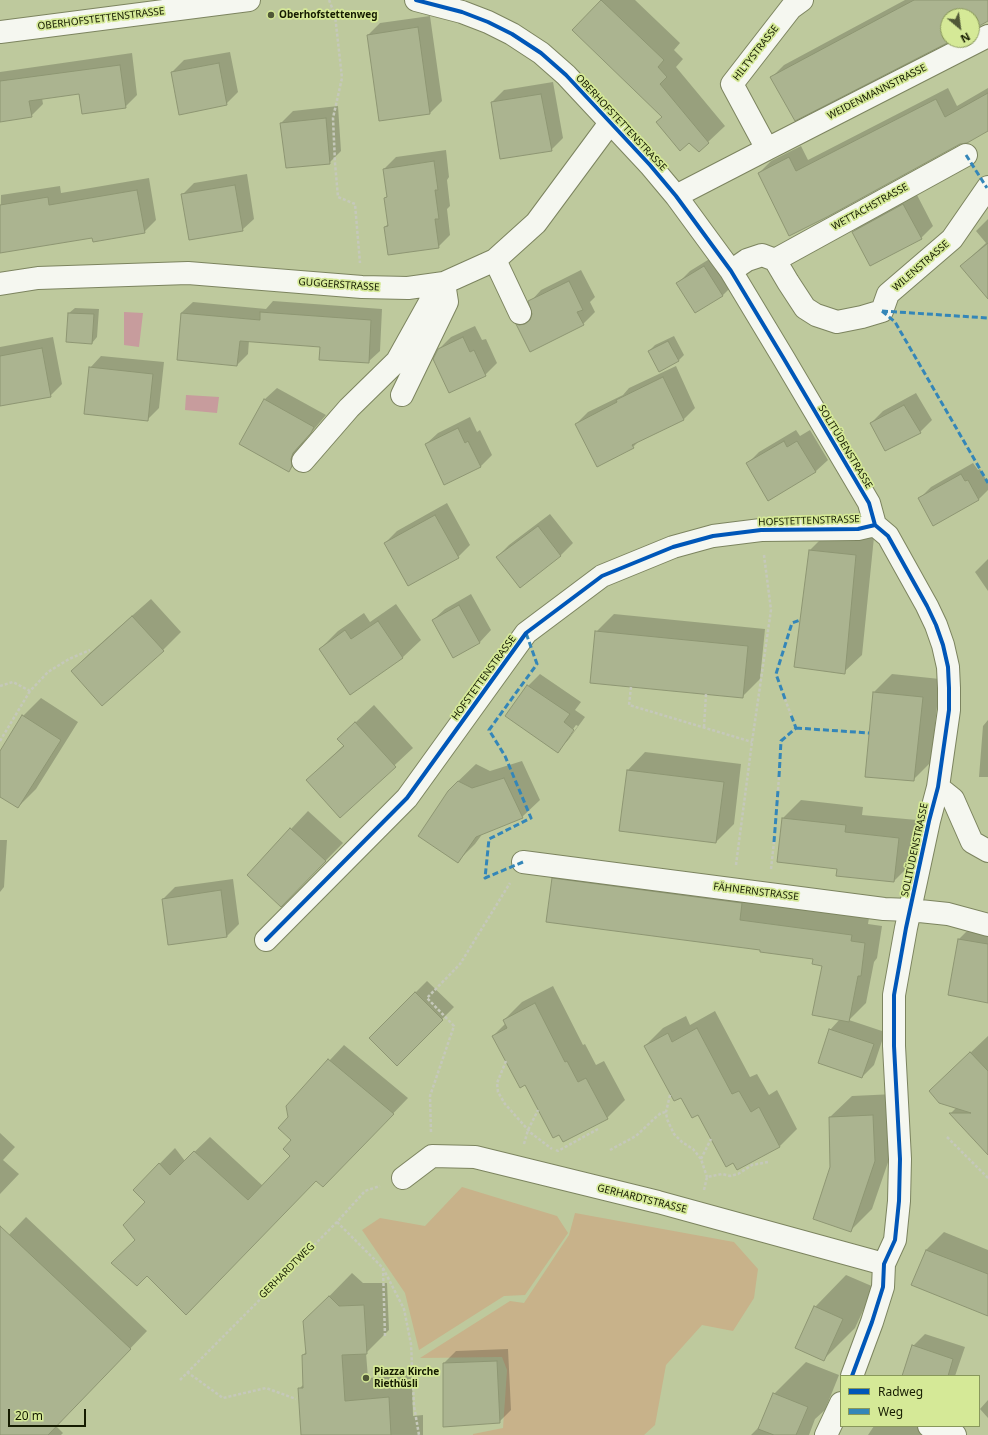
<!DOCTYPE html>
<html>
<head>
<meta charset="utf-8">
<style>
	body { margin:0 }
	#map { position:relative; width:988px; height:1435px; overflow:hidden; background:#bec99d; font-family:"Noto Sans",sans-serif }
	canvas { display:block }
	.legend { position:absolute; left:840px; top:1375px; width:140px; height:52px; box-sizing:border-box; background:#d5e997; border:1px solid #88975b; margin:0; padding:5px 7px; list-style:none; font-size:12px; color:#151b00 }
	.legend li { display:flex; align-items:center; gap:8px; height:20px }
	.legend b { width:20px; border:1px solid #88975b }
	.north { position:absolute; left:940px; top:8px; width:40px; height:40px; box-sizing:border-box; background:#d5e997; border:1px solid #88975b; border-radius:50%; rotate:151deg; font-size:11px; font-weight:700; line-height:16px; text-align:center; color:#151b00 }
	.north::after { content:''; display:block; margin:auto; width:14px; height:18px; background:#505837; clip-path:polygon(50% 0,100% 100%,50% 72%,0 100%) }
	.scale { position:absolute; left:8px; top:1409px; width:78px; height:18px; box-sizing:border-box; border:2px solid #151b00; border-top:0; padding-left:5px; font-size:12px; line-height:14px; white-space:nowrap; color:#151b00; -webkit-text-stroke:3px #d5e997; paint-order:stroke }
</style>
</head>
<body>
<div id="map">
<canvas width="988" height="1435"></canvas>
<ul class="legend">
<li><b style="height:5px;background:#0057b8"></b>Radweg</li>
<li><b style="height:5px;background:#3486b8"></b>Weg</li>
</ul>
<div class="north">N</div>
<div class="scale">20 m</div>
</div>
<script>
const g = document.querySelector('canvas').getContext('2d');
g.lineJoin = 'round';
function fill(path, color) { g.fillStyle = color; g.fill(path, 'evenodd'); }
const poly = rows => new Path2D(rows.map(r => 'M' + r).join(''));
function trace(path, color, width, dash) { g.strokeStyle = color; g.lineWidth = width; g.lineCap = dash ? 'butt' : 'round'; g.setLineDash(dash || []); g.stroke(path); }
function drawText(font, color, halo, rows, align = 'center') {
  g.font = font + ' "Noto Sans",sans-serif'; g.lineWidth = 3.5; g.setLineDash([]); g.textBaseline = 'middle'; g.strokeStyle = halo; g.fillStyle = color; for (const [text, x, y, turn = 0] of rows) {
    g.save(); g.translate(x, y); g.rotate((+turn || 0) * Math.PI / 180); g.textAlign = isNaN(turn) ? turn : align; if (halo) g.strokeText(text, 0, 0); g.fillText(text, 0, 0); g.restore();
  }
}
fill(poly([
	[462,1187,557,1216,568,1233,525,1295,504,1296,419,1350,405,1293,362,1230,380,1218,425,1226],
	[575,1213,734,1242,758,1269,754,1298,733,1331,702,1325,666,1365,655,1425,644,1435,473,1435,473,1434,503,1428,507,1370,502,1357,420,1358,510,1301,524,1303,569,1235]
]), '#c8b28a');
fill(poly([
	[124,312,143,313,139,347,124,345],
	[186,395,219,397,217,413,185,410]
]), '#c79c9d');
fill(poly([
	[602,0,635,0,680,43,674,50,683,59,676,67,725,126,708,142,689,142,657,122,663,116,573,30],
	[905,0,988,0,988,12,972,29,972,16,948,16,948,40,950,40,772,77,784,65],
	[430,16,442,101,430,113,368,35,380,23],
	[230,52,238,92,226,104,172,72,184,60],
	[132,53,137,95,125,107,80,93,42,98,43,104,31,116,0,121,0,72],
	[553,82,563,138,551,150,501,158,492,102,504,90],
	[948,88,957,106,988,88,988,130,960,143,827,216,759,173,771,161,801,146,808,160],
	[338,106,341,151,329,163,281,123,293,111],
	[446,150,449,177,447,180,450,206,447,209,450,235,438,247,385,227,389,223,385,198,388,196,384,169,396,157],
	[247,174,254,219,242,230,182,195,194,183],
	[149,178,156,220,144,232,93,237,0,252,1,195,60,186,61,193],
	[916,193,933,226,921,238,853,232,865,220],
	[988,219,988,298,961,266,986,243,976,231],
	[716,255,734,284,722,296,678,283,690,271],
	[581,270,595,297,590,302,595,312,583,324,530,351,517,324,528,313,534,314,530,302,541,290],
	[273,301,382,309,380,351,368,362,321,346,249,340,248,354,237,365,181,313,193,302,266,309],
	[75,308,99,309,97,337,92,343,69,313],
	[475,326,482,340,486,339,497,363,485,375,439,349,451,337],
	[674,336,684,355,679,360,649,351,655,345],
	[53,337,62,384,50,396,0,405,0,347],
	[101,356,164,362,159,408,147,420,90,368],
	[676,366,695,408,683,420,641,439,633,447,597,465,576,424,588,412,623,395,629,388],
	[277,388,326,415,305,440,302,446,301,458,289,470,240,443,265,399],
	[916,393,932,420,920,432,871,423,883,411],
	[470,417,477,432,480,430,492,455,480,467,426,444,438,433],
	[796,430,800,436,810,430,828,460,816,471,747,464,759,452],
	[973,463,978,470,980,469,988,483,988,490,979,499,919,499,931,487],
	[447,503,470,545,458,557,385,543,397,531],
	[550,514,573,543,561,555,520,586,497,557,509,545],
	[828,532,874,537,862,655,844,672,795,667,810,550],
	[988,559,988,591,975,572],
	[471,594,491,630,480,642,453,657,433,620,445,609],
	[151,599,181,632,163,650,102,704,72,671,90,653],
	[396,604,421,640,403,657,350,693,320,649,338,631,364,613,370,622],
	[614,614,765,629,760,679,742,697,596,632],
	[540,674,581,702,575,710,585,717,569,739,558,751,507,716,528,686],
	[576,725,578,726,568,739,566,739],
	[892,674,940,679,931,762,913,780,866,776,874,692],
	[41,698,78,722,36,789,18,807,0,796,0,753,23,716],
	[374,705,413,748,340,816,307,780,344,745,338,739],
	[988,720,988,777,979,777,983,726],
	[645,752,741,764,734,824,716,842,620,830,628,770],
	[522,761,540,800,522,817,483,833,475,844,457,862,448,791,476,764,490,771],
	[801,800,863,807,862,815,917,820,912,863,894,881,838,868,783,818],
	[308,811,343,843,281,906,291,829],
	[0,840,7,840,4,887,0,892],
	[570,862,757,903,869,918,868,924,882,926,877,958,874,962,866,1003,849,1020,885,1032,874,1065,862,1077,830,1030,840,1019,823,965,814,958,761,949,553,879],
	[233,879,239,924,227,936,163,899,175,887],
	[971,927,988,930,988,1002,959,939],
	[427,981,454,1007,397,1065,370,1038],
	[553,986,583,1045,585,1044,596,1065,604,1061,625,1100,607,1118,526,1083,493,1036,506,1023,504,1020,522,1002],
	[715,1011,750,1077,757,1074,769,1095,777,1090,797,1129,780,1146,699,1114,681,1097,645,1046,663,1028,686,1016,690,1025],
	[988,1036,988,1154,951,1113,957,1107,948,1074],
	[344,1045,408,1098,338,1171,316,1179,136,1239,146,1202,134,1190,175,1148,185,1161,210,1137,263,1186,291,1156,292,1140,287,1106],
	[895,1094,896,1139,872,1209,850,1231,831,1167,830,1117,852,1096],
	[0,1133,15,1147,3,1160,19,1174,0,1194],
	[26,1217,147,1331,56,1426,63,1433,61,1435,0,1435,0,1244],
	[944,1232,988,1250,988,1315,912,1285,926,1250],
	[352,1273,363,1283,387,1283,389,1330,366,1353,368,1378,412,1375,413,1416,423,1415,423,1435,302,1435,300,1388,304,1384,303,1355,307,1351,304,1322],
	[846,1275,874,1287,855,1328,823,1360,815,1307],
	[925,1334,965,1347,955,1376,903,1376,913,1346],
	[508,1349,511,1410,499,1422,444,1363,456,1351],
	[806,1362,839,1375,825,1410,815,1419,809,1435,751,1435,761,1425,774,1394],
	[988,1400,988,1418,980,1409],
	[874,1426,948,1426,944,1435,868,1435]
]), '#0003');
const building = poly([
	[601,0,664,60,658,67,667,77,660,84,709,143,699,152,689,143,680,151,656,122,662,117,572,30,601,0],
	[914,0,988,0,988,21,972,30,972,16,948,16,948,40,953,40,795,121,770,77,914,0],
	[418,27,430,114,379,121,367,35,418,27],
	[219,63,227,105,179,115,171,72,219,63],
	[120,65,126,108,82,114,79,94,29,101,32,117,0,122,0,81,120,65],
	[988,93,988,131,967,143,960,144,827,217,789,236,758,173,789,157,796,171,936,99,945,117,988,93],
	[541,94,552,151,500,159,491,102,541,94],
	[326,118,330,164,286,168,280,123,326,118],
	[434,161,438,190,435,190,439,219,435,219,439,248,388,255,384,227,388,226,384,198,387,197,383,169,434,161],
	[235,185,243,231,189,240,181,194,235,185],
	[137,190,145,233,93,242,92,238,0,253,0,205,48,197,49,205,137,190],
	[903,204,922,239,870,266,852,232,903,204],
	[988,243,988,299,960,266,988,243],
	[704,266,723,296,695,313,676,283,704,266],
	[569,281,583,310,577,312,584,325,530,352,516,324,519,325,525,324,530,320,532,314,528,301,569,281],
	[260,312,371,320,369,363,319,360,320,347,240,341,237,366,177,360,181,313,260,320,260,312],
	[68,313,94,314,92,344,66,342,68,313],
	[463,337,470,352,474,350,486,376,449,393,433,359,438,349,463,337],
	[668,341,679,361,659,372,648,351,668,341],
	[42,348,51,397,0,406,0,356,42,348],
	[89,367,153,374,148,421,84,414,89,367],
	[663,377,684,420,632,445,634,448,597,467,575,424,617,402,616,400,663,377],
	[264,399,314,427,311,433,293,453,291,459,292,466,289,472,239,444,264,399],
	[904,405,921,433,885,451,870,423,904,405],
	[458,428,465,443,468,441,481,467,444,485,425,444,458,428],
	[784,441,787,447,797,441,816,472,768,501,746,463,784,441],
	[961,474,965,481,968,480,979,500,933,526,918,498,961,474],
	[435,515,459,558,408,586,384,543,435,515],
	[538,526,561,556,520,588,496,557,538,526],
	[809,550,856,555,845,674,794,667,809,550],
	[459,605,480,643,453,658,432,620,459,605],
	[132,616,164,651,102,706,71,671,132,616],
	[378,621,403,658,350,695,319,649,345,630,351,639,378,621],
	[595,631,748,646,743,698,590,683,595,631],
	[527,685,570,714,564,722,574,730,558,753,505,716,527,685],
	[873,692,923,697,914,781,865,777,873,692],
	[22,715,61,740,18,808,0,797,0,751,22,715],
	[355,722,396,767,340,818,306,780,344,746,337,739,355,722],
	[627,770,724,782,716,843,619,831,627,770],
	[504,778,523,818,476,837,458,863,418,836,448,791,458,781,472,788,504,778],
	[782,818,846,825,845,832,899,838,894,882,836,876,837,869,777,862,782,818],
	[290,828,326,861,281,907,247,875,290,828],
	[552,878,742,903,740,920,852,935,851,941,865,943,861,976,858,976,849,1022,812,1015,822,966,812,964,813,959,760,952,760,950,546,922,552,878],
	[221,890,227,937,168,945,162,899,221,890],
	[958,939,988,944,988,1003,948,995,958,939],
	[415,992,443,1020,397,1066,369,1038,415,992],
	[535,1003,565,1062,567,1061,578,1082,586,1078,608,1119,563,1142,559,1135,553,1138,525,1085,520,1088,492,1036,507,1028,503,1020,535,1003],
	[697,1028,732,1094,739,1091,751,1112,759,1107,780,1147,737,1170,733,1163,726,1167,698,1115,692,1118,681,1098,674,1101,644,1046,668,1033,672,1042,697,1028],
	[829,1029,874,1044,862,1078,818,1063,829,1029],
	[970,1052,988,1071,988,1155,949,1113,971,1113,939,1103,929,1091,970,1052],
	[328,1059,394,1114,323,1187,316,1181,186,1315,147,1276,137,1286,111,1263,135,1240,123,1225,145,1202,133,1190,159,1163,170,1175,194,1151,248,1200,290,1156,283,1149,291,1140,278,1128,288,1117,286,1106,328,1059],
	[873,1115,875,1161,851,1232,813,1219,830,1167,829,1117,873,1115],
	[0,1226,131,1349,48,1435,0,1435,0,1226],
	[926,1250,988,1274,988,1316,911,1285,926,1250],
	[329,1296,339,1306,364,1305,367,1354,342,1355,345,1401,389,1397,391,1435,301,1435,298,1388,303,1388,302,1355,306,1354,303,1321,329,1296],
	[814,1306,843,1319,824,1361,795,1348,814,1306],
	[912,1345,953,1359,948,1376,902,1376,912,1345],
	[497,1361,500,1423,443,1427,443,1363,497,1361],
	[773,1393,808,1407,796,1435,774,1435,758,1429,773,1393]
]);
fill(building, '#abb490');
trace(building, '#8e9673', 1);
const minor = poly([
	[416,0,462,12,488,22,512,34,541,53,566,75,650,165,676,196,731,271,784,359,869,503,875,525,888,536,927,606,936,625,943,645,948,667,949,688,949,710,938,787,929,821,906,928,894,995,894,1046,900,1159,899,1201,895,1240,884,1264,883,1287,872,1322,852,1376],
	[0,32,249,0],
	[767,149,988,36],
	[676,196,767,149,732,84,791,8,802,0],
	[495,260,520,313],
	[775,260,966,155],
	[731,271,747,260,762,255,775,260,788,282,805,308,816,315,837,322,862,317,882,311,888,294,952,239,988,187],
	[0,284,38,278,188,273,362,287,408,288,444,283,495,260,536,223,610,123],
	[402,395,447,302,444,283],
	[303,461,349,408,397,361,431,300,444,283],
	[938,787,953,799,972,842,988,851],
	[523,862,884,909,910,910,948,914,988,925],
	[266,940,407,798,526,633,602,576,673,547,713,536,761,530,858,529,875,525],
	[403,1178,432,1156,475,1157,658,1202,884,1264],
	[929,1426,955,1435],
	[826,1435,841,1403]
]);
trace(minor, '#7c845f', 24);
trace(poly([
	[329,0,335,15,342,78,333,118,335,163,338,197,355,204,360,263],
	[0,686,13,682,30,691,48,672,69,659,90,650],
	[631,687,629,705,752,742],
	[785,699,791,715],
	[704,727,706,694],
	[0,741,30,691],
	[778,790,779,777],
	[736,865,752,742,771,610,764,555],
	[771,869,774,842],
	[506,1061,497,1083,498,1092,505,1104,531,1133,552,1149],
	[670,1095,666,1112,667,1119,674,1134,682,1142,693,1149,701,1159,707,1177],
	[431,1132,430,1096,454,1026,427,998,460,964,510,883],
	[947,1137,988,1178],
	[524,1144,528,1130,538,1110],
	[556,1150,558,1151,598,1129],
	[610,1150,636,1136,655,1118,661,1113,666,1112],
	[701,1159,711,1139],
	[704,1190,707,1177,722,1174,730,1176,738,1174,752,1165,768,1162],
	[337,1222,383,1268,385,1336],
	[383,1268,404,1309,411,1344,414,1406,419,1435],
	[187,1372,223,1398,266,1388,296,1399],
	[180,1380,337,1222,365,1191,380,1186]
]), '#c5c8ba', 2.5, [3, 2]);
trace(minor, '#f5f7f0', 22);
trace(poly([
	[966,155,987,188],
	[882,311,895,322,988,483],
	[882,311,988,318],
	[785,699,776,674,792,623,800,620],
	[796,728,869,733],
	[779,777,781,741,796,728,791,715],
	[774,842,778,790],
	[523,862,485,878,489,839,531,818,505,756,489,730,537,664,526,633]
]), '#3486b8', 3, [6, 3]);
trace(poly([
	[416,0,462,12,488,22,512,34,541,53,566,75,650,165,676,196,731,271,784,359,869,503,875,525,888,536,927,606,936,625,943,645,948,667,949,688,949,710,938,787,929,821,906,928,894,995,894,1046,900,1159,899,1201,895,1240,884,1264,883,1287,872,1322,852,1376],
	[266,940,407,798,526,633,602,576,673,547,713,536,761,530,858,529,875,525]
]), '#0057b8', 4);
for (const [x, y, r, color] of [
	[271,15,4,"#505837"],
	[366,1378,4,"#505837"]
]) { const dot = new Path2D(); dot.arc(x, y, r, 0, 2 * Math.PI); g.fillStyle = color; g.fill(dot); trace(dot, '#d5e997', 1.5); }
drawText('bold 10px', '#151b00', '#d5e997', [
	["Oberhofstettenweg",279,15],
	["Piazza Kirche",374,1372],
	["Riethüsli",374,1384]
], 'left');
drawText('10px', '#151b00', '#d5e997', [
	["OBERHOFSTETTENSTRASSE",101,19,-7],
	["HILTYSTRASSE",756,53,-52],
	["WEIDENMANNSTRASSE",877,92,-27],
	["OBERHOFSTETTENSTRASSE",621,123,47],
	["WETTACHSTRASSE",870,207,-29],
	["WILENSTRASSE",921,266,-41],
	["GUGGERSTRASSE",339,285,4],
	["SOLITÜDENSTRASSE",845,447,59],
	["HOFSTETTENSTRASSE",809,521,-2],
	["HOFSTETTENSTRASSE",484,678,-54],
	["SOLITÜDENSTRASSE",915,850,-78],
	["FÄHNERNSTRASSE",756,892,7],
	["GERHARDTSTRASSE",642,1199,14],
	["GERHARDTWEG",287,1271,-45]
]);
</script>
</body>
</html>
